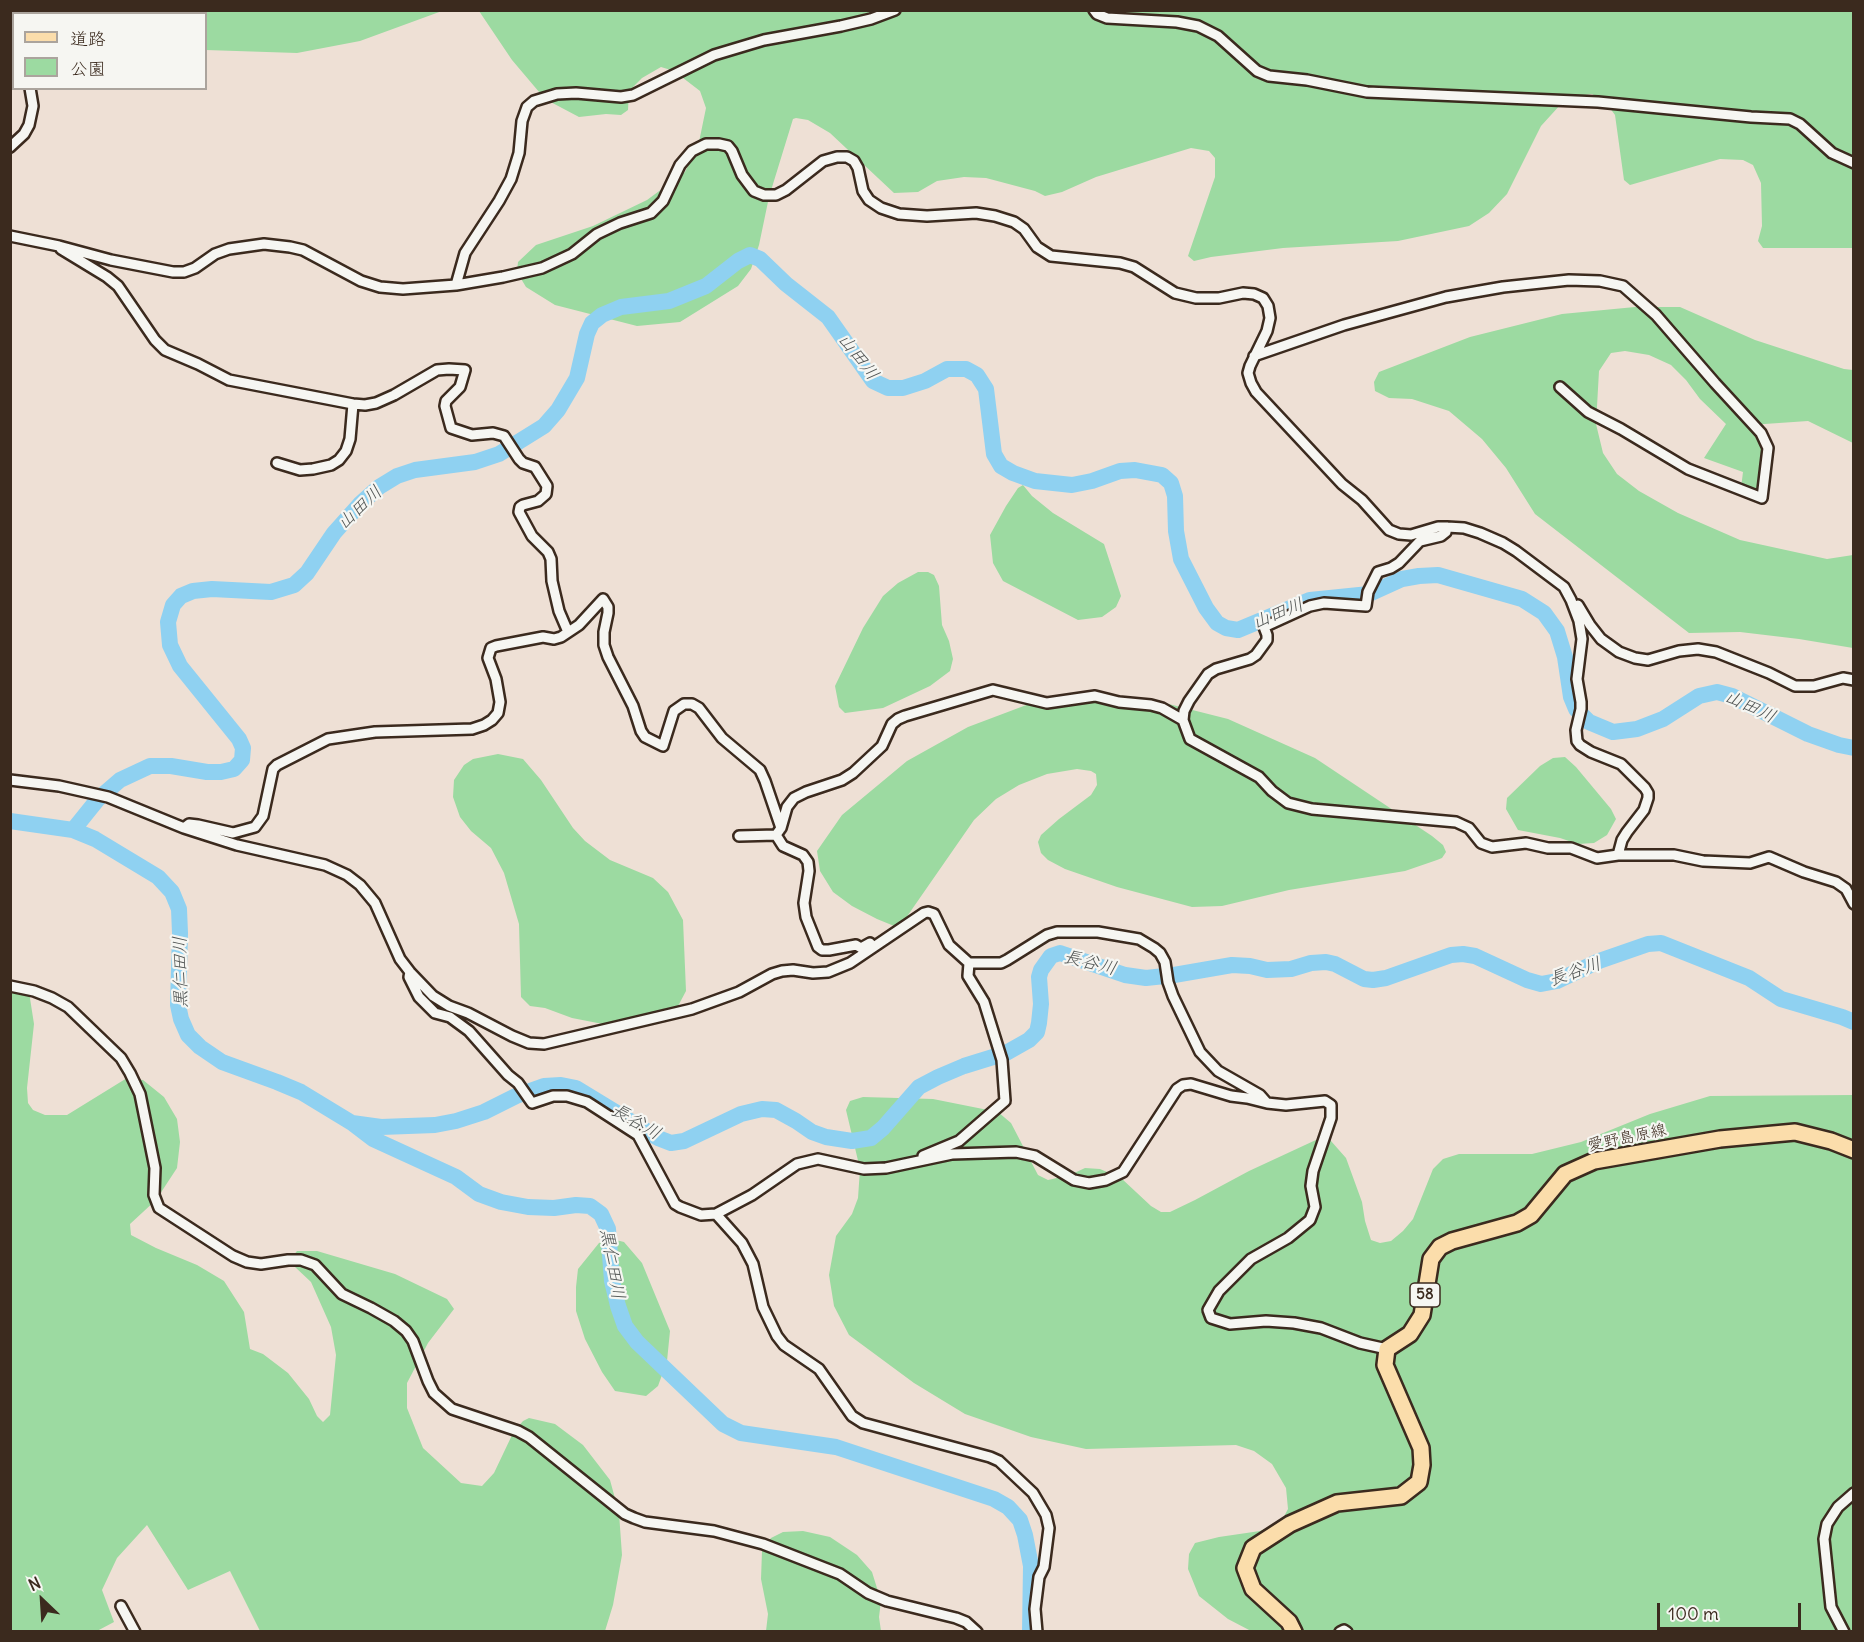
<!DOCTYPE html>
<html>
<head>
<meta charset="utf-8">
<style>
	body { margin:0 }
	#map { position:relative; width:1864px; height:1642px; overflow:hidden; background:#eee0d5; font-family:Delius,"Klee One",sans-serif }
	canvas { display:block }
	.frame { position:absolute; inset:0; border:12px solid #3b2a1e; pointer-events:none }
	.legend { position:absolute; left:12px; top:12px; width:195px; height:78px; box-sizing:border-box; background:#f6f6f2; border:2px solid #aba49d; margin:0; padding:8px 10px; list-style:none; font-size:18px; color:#3b2a1e }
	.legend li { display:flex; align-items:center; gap:12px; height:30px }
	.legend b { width:30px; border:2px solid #aba49d }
	.north { position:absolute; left:12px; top:1570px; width:60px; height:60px; -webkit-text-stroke:4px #f6f6f2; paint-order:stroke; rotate:335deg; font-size:16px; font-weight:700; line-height:24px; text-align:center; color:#3b2a1e }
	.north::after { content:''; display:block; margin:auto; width:21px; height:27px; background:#3b2a1e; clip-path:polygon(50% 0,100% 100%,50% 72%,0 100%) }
	.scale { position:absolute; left:1657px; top:1603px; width:144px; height:27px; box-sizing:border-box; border:3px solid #3b2a1e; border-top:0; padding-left:8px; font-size:18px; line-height:21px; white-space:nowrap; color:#3b2a1e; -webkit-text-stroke:4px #f6f6f2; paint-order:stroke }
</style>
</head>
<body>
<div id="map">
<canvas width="1864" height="1642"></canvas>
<div class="frame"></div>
<ul class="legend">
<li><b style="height:8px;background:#fbddab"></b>道路</li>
<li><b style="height:16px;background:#9cdaa1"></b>公園</li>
</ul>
<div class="north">N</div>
<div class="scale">100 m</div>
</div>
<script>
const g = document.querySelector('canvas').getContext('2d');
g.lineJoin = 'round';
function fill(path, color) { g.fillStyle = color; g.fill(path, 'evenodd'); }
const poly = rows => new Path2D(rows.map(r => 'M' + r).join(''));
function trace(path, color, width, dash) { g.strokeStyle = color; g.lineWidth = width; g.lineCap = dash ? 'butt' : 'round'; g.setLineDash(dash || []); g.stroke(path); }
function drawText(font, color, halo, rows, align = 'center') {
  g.font = font + ' Delius,"Klee One",sans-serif'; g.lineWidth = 4.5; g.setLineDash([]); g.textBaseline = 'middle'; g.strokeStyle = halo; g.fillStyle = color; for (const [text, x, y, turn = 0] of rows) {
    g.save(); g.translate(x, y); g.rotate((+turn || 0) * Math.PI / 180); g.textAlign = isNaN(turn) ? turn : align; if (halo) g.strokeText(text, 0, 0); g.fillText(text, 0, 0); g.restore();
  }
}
fill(poly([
	[11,10,30,11,33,13,14,14,13,70,11,71],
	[93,11,442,11,360,41,297,53,206,50,206,14,97,14],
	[479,11,1853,11,1853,248,1763,248,1758,241,1762,226,1761,183,1753,165,1743,160,1720,159,1630,185,1624,180,1615,115,1604,100,1592,94,1569,97,1561,104,1541,126,1507,194,1489,213,1469,226,1398,241,1283,248,1211,257,1194,261,1188,256,1215,177,1215,158,1209,151,1191,148,1096,177,1062,192,1045,196,1035,191,986,178,964,177,937,181,918,192,894,193,830,133,808,120,796,118,793,119,769,197,759,245,751,269,738,286,680,322,637,326,555,305,526,287,517,272,518,262,536,245,593,226,647,200,685,172,699,142,706,108,700,91,674,71,661,67,642,78,629,91,628,110,621,115,606,114,579,117,545,99,512,60],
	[1635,307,1680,307,1755,340,1844,369,1853,370,1853,443,1808,421,1750,425,1760,435,1766,448,1758,493,1741,488,1743,472,1704,458,1726,424,1700,399,1686,380,1671,365,1649,355,1625,351,1611,353,1599,371,1596,424,1603,453,1617,474,1639,491,1678,513,1740,540,1827,559,1853,555,1853,648,1799,639,1740,632,1689,633,1535,514,1506,468,1482,439,1449,411,1412,399,1389,398,1375,391,1374,382,1379,372,1470,337,1562,314],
	[1023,485,1032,496,1053,513,1104,544,1121,596,1116,607,1102,617,1078,620,1003,581,993,563,990,535,1006,506,1018,488],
	[918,572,928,572,934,575,939,586,942,625,949,641,953,659,950,671,930,686,883,708,845,713,839,707,835,686,863,628,883,596,898,583],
	[1078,692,1149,699,1228,719,1315,758,1432,836,1443,845,1446,852,1442,858,1437,860,1405,871,1289,890,1222,906,1192,907,1117,887,1065,869,1048,860,1041,853,1038,842,1041,835,1059,819,1091,795,1097,785,1096,774,1091,771,1077,769,1047,774,1019,785,996,799,974,820,899,928,877,919,852,906,833,892,820,871,817,851,842,815,907,761,968,727,1029,704],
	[498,754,523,759,541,780,573,828,585,841,610,860,653,878,668,892,683,920,686,991,677,1008,648,1023,613,1026,572,1018,545,1008,530,1006,521,997,519,924,504,873,491,848,471,831,460,817,453,797,454,780,464,765,473,759],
	[1565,757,1576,767,1611,809,1616,819,1607,835,1594,843,1578,844,1560,838,1518,830,1506,809,1507,798,1540,766,1553,758],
	[10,987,29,992,34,1024,27,1088,28,1103,33,1110,45,1115,67,1115,127,1078,143,1080,164,1097,177,1119,180,1142,177,1168,156,1200,130,1224,131,1235,156,1248,197,1265,224,1281,244,1312,250,1349,263,1354,288,1373,309,1399,317,1416,323,1422,330,1415,336,1355,331,1327,311,1282,295,1267,292,1257,297,1251,317,1251,395,1274,447,1299,454,1309,428,1343,407,1383,407,1408,423,1448,461,1483,482,1486,494,1473,513,1433,523,1421,529,1418,555,1424,583,1445,610,1480,619,1513,622,1555,613,1605,605,1631,260,1631,230,1571,188,1590,147,1525,117,1558,102,1590,114,1622,97,1631,11,1631],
	[1853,1095,1853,1631,1251,1631,1228,1619,1199,1596,1188,1569,1189,1554,1195,1543,1219,1537,1260,1531,1281,1522,1288,1509,1286,1488,1272,1464,1254,1451,1236,1445,1086,1449,1031,1437,965,1414,914,1383,849,1335,834,1306,829,1275,836,1236,852,1214,858,1198,860,1169,846,1110,850,1101,863,1097,933,1099,998,1112,1011,1123,1038,1175,1048,1180,1070,1175,1085,1168,1100,1169,1121,1178,1151,1206,1161,1212,1170,1212,1195,1200,1249,1171,1318,1139,1331,1141,1346,1158,1362,1202,1365,1221,1371,1240,1380,1243,1391,1241,1403,1231,1413,1219,1433,1169,1443,1159,1459,1154,1532,1154,1581,1142,1650,1114,1710,1096],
	[612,1239,624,1242,642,1263,670,1331,667,1361,658,1386,646,1396,615,1391,602,1372,585,1339,576,1311,576,1287,578,1269,599,1243],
	[803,1531,830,1537,857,1555,872,1572,881,1601,879,1617,881,1631,766,1631,768,1614,761,1579,762,1551,771,1538,783,1532]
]), '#9cdaa1');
trace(poly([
	[10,821,73,830,95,839,158,877,172,892,179,909,180,933,178,1005,181,1019,188,1035,200,1047,222,1062,277,1082,301,1092,352,1123,373,1139,456,1177,479,1194,501,1202,528,1207,554,1208,576,1205,590,1206,601,1214,608,1229,612,1281,618,1306,625,1326,637,1342,723,1424,741,1433,836,1447,994,1499,1008,1507,1020,1520,1025,1535,1031,1566,1030,1632],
	[73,830,98,799,120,780,150,766,171,766,207,772,221,772,234,769,242,760,243,748,239,739,180,666,170,645,168,622,173,605,181,596,193,591,212,589,271,592,294,585,307,573,334,533,360,504,379,487,397,476,415,470,475,462,499,454,544,426,558,410,577,378,587,334,592,323,602,315,621,307,669,301,706,286,738,261,750,255,760,259,786,284,828,317,873,381,888,388,903,388,925,381,947,369,966,369,977,375,986,389,994,454,1001,466,1013,473,1035,481,1072,485,1092,481,1120,471,1135,470,1162,475,1171,483,1175,496,1176,531,1181,559,1206,608,1217,623,1226,628,1238,630,1310,600,1369,594,1402,579,1419,576,1438,575,1522,599,1544,613,1557,631,1565,657,1571,697,1576,709,1589,722,1613,732,1637,729,1663,719,1699,696,1717,692,1732,696,1808,734,1839,745,1854,748],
	[352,1123,381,1127,435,1125,456,1121,484,1112,516,1096,544,1086,561,1085,576,1088,658,1138,671,1143,684,1141,741,1114,762,1109,776,1110,796,1121,812,1132,826,1137,852,1141,871,1138,883,1128,919,1087,938,1077,964,1066,1006,1053,1029,1040,1037,1032,1039,1023,1041,1004,1039,977,1041,970,1051,956,1060,953,1125,975,1146,978,1174,975,1232,965,1250,966,1267,970,1291,969,1311,963,1326,962,1335,964,1364,979,1373,980,1386,978,1451,955,1463,954,1475,956,1527,980,1541,984,1557,981,1599,961,1648,944,1661,943,1749,978,1781,999,1842,1017,1854,1022]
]), '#8fd1f1', 16);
const minor = poly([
	[1094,10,1097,14,1107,18,1177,22,1198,26,1218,36,1257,71,1269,76,1307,80,1367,92,1598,102,1751,117,1790,119,1800,124,1832,153,1854,163],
	[10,147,24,134,29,125,33,106,30,88],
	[10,236,59,246,111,260,173,272,184,272,195,268,215,254,229,249,264,244,290,247,303,250,361,281,380,287,403,289,456,285,503,277,542,268,572,254,597,234,620,223,651,213,663,201,680,165,692,151,706,144,719,144,728,146,732,151,742,175,754,191,764,195,776,195,786,190,823,161,837,157,847,157,854,161,858,168,863,191,869,200,881,208,899,214,927,216,976,213,995,216,1014,222,1024,229,1037,247,1051,256,1120,263,1134,267,1175,293,1196,298,1219,298,1243,293,1254,294,1263,298,1268,306,1270,318,1267,331,1250,366,1248,373,1251,383,1256,392,1342,484,1362,500,1389,530,1399,534,1411,535,1438,527,1447,527,1464,528,1480,533,1503,543,1516,551,1564,587,1571,600,1579,621,1582,639,1577,679,1581,702,1581,709,1576,730,1577,741,1580,745,1591,752,1621,764,1645,788,1648,793,1648,798,1644,810,1627,832,1622,840,1618,855],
	[61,249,107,277,118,286,155,340,165,350,198,364,229,380,353,404,365,405,376,403,394,395,437,370,449,369,465,370,460,387,446,401,445,406,451,428,472,435,493,433,504,436,519,459,523,463,535,467,547,486,546,494,538,501,523,505,520,507,519,512,532,536,548,552,551,559,552,581,559,611,568,632],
	[456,285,465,253,499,201,511,179,519,153,522,121,527,107,534,101,557,94,576,93,621,97,633,95,714,55,764,40,841,26,871,19,895,10],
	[1254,356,1344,325,1446,297,1503,287,1569,280,1600,281,1623,286,1656,315,1715,383,1761,433,1768,448,1762,498,1688,469,1621,429,1588,412,1560,387],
	[277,463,300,470,313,469,331,465,339,460,346,451,350,439,353,404],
	[1447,527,1446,532,1441,536,1420,541,1399,563,1391,568,1378,572,1368,592,1366,606,1324,603,1310,606,1264,627,1267,635,1267,640,1256,655,1250,659,1216,669,1208,674,1189,701,1184,711,1183,720,1190,739,1259,777,1272,791,1288,803,1312,809,1456,822,1469,828,1481,843,1492,847,1526,843,1548,848,1571,848,1597,858,1618,855,1674,855,1703,861,1750,863,1769,857,1804,872,1836,882,1846,889,1854,904],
	[1578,605,1590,625,1601,639,1619,652,1635,658,1648,660,1679,651,1698,649,1716,652,1769,673,1795,686,1814,686,1843,678,1854,680],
	[10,780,59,786,108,797,184,828,237,845,325,865,347,875,360,885,375,903,400,959,410,972,433,996,449,1006,468,1013,512,1036,529,1043,544,1044,692,1009,739,992,772,974,782,971,793,970,813,973,828,972,850,963,924,913,928,912,934,914,949,945,969,963,1001,963,1007,960,1047,935,1057,932,1098,932,1139,939,1154,948,1160,953,1165,962,1168,982,1173,996,1200,1052,1218,1071,1260,1095,1267,1103],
	[184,828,189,824,198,825,233,833,255,827,263,816,273,769,277,765,328,739,375,732,472,729,484,725,492,720,498,713,500,702,496,679,488,658,491,648,496,646,543,637,554,639,561,637,579,625,603,599,608,607,608,613,604,632,604,645,608,657,633,706,641,731,645,737,663,746,674,711,684,704,692,704,699,708,722,738,760,770,765,781,781,828],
	[776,835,783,846,803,855,808,862,809,871,804,903,806,917,818,947,822,950,829,950,856,945,861,948,870,943],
	[739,836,776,835,781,828,787,807,794,798,806,792,842,780,853,773,882,746,892,724,898,719,905,716,993,690,1047,703,1095,696,1119,702,1151,705,1162,708,1183,720],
	[410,972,409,977,419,997,435,1013,450,1017,469,1031,508,1075,518,1083,532,1103,553,1096,567,1096,587,1102,638,1135,675,1204,680,1207,701,1215,716,1214,752,1195,797,1164,818,1159,864,1169,886,1168,952,1154,1016,1152,1035,1156,1074,1180,1089,1183,1106,1180,1123,1172,1177,1089,1183,1085,1191,1084,1231,1096,1247,1098,1267,1103,1286,1105,1325,1101,1331,1105,1331,1118,1313,1171,1311,1186,1315,1207,1310,1220,1288,1238,1251,1259,1219,1291,1208,1310,1211,1318,1230,1324,1266,1321,1294,1323,1321,1328,1360,1343,1387,1349],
	[10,986,34,991,52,998,68,1007,121,1058,130,1073,140,1094,155,1168,154,1195,159,1208,233,1256,247,1262,261,1264,288,1260,301,1260,315,1265,342,1294,371,1308,394,1321,406,1331,413,1341,428,1381,434,1393,452,1409,518,1431,529,1437,625,1514,634,1518,645,1522,714,1531,763,1544,840,1574,868,1593,887,1601,956,1618,966,1622,977,1632],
	[923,1156,959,1141,1005,1101,1002,1060,984,1002,968,976,969,963],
	[716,1214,742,1243,753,1264,763,1307,777,1336,784,1345,819,1369,852,1416,863,1423,990,1457,999,1461,1033,1493,1046,1515,1049,1528,1044,1567,1039,1577,1035,1609,1037,1632],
	[121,1606,135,1632],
	[1340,1632,1344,1630,1347,1632],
	[1844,1632,1831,1607,1824,1539,1827,1524,1838,1507,1854,1493]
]);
const primary = poly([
	[1294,1632,1289,1622,1253,1589,1245,1568,1253,1548,1290,1524,1337,1503,1401,1496,1419,1482,1422,1465,1421,1448,1385,1365,1387,1349,1410,1334,1422,1315,1431,1259,1440,1247,1452,1241,1517,1223,1531,1215,1565,1174,1594,1161,1720,1139,1795,1132,1831,1141,1854,1150]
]);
trace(minor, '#3b2a1e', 14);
trace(primary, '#3b2a1e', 20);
trace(minor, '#f6f6f2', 9);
trace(primary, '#fbddab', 15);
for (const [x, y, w] of [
	[1425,1295,30]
]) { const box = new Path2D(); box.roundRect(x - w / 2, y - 12, w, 24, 4.5); g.fillStyle = '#f6f6f2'; g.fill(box); trace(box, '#3b2a1e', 1.5); }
drawText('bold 15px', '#3b2a1e', null, [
	["58",1425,1295]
]);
drawText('16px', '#3b2a1e', '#f6f6f2', [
	["愛野島原線",1627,1138,-12]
]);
drawText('italic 18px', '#505453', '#f6f6f2', [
	["山田川",858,357,52],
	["山田川",360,508,-43],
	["山田川",1278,614,-22],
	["山田川",1750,707,25],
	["長谷川",1090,963,14],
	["黒仁田川",181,972,-91],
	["長谷川",1575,972,-19],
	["長谷川",636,1122,30],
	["黒仁田川",612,1264,80]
]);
</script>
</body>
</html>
